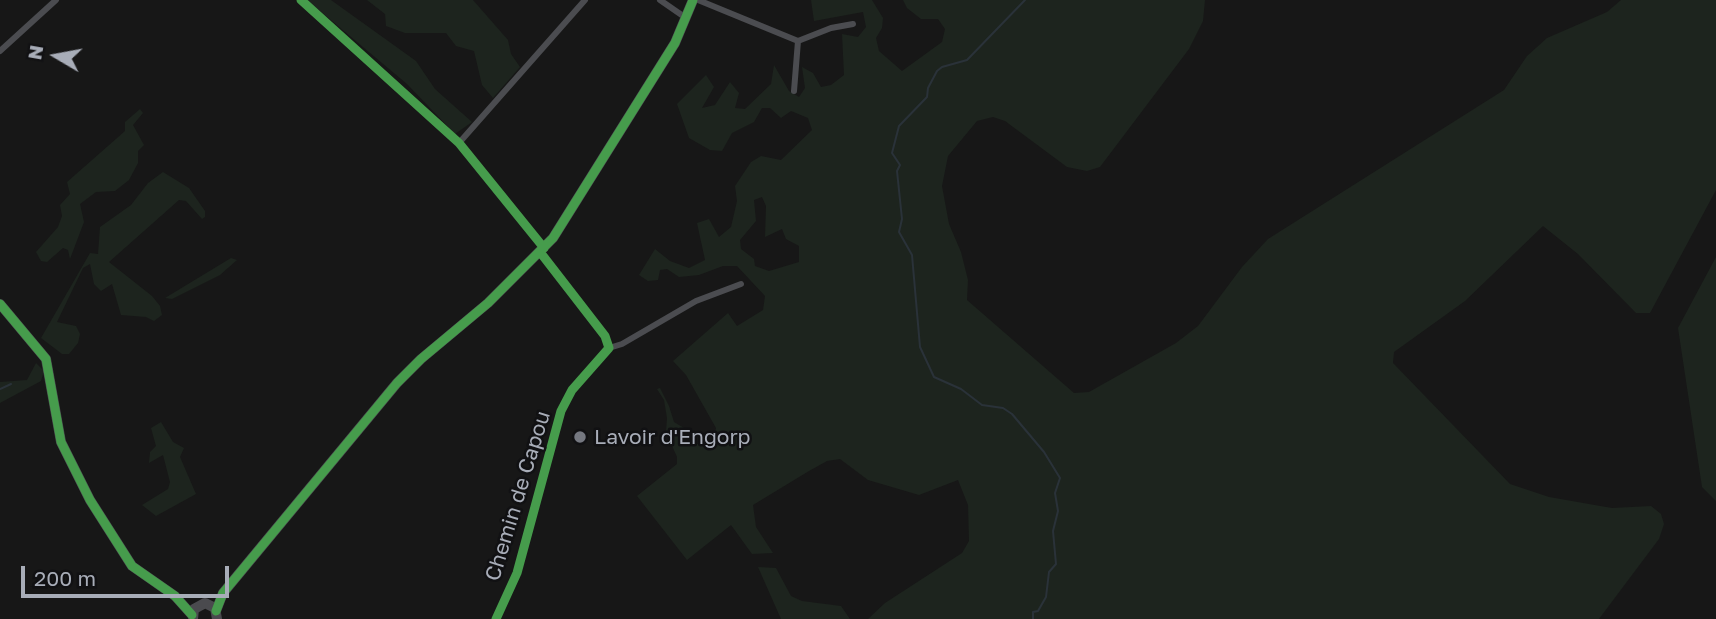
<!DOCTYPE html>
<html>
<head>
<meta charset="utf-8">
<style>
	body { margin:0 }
	#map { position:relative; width:1716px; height:619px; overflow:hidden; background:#171717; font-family:"Golos Text",sans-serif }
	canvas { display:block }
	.north { position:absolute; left:21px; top:21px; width:70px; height:70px; -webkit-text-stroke:5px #111113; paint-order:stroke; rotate:280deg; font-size:19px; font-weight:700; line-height:28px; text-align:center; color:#a8adb8 }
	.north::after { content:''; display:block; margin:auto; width:24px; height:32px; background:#a8adb8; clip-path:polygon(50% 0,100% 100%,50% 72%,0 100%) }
	.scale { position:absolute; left:21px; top:566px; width:208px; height:32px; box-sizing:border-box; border:4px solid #a8adb8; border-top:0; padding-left:9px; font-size:21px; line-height:24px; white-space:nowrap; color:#a8adb8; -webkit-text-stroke:5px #111113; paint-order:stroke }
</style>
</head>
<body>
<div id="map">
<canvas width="1716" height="619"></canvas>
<div class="north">N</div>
<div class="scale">200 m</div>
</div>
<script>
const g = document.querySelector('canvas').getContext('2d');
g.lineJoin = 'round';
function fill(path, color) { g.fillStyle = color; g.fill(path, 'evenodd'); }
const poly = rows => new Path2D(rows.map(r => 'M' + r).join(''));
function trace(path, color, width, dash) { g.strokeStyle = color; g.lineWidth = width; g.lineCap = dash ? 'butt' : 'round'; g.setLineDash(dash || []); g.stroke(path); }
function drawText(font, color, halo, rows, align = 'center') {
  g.font = font + ' "Golos Text",sans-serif'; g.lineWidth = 5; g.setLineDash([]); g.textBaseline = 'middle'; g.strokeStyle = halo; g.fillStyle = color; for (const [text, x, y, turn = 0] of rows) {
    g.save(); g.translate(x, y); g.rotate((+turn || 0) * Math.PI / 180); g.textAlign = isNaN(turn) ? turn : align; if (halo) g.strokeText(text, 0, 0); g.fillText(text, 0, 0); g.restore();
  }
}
fill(poly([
	[307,0,331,0,416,61,435,89,472,122,455,134,407,84],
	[367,0,473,0,508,40,511,54,520,67,493,98,482,85,474,51,456,46,446,33,405,33,386,26,385,14],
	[811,0,872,0,883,18,882,28,876,38,879,51,902,71,942,42,945,29,938,19,921,19,907,8,903,0,1205,0,1203,21,1189,49,1100,167,1087,171,1067,167,1005,121,993,117,977,121,948,156,942,186,949,224,961,252,968,280,967,300,1074,393,1089,392,1176,343,1198,326,1242,267,1268,239,1504,90,1527,56,1547,38,1607,12,1621,0,1716,0,1716,190,1650,313,1636,313,1578,254,1543,226,1465,301,1394,352,1393,363,1510,484,1549,497,1612,508,1651,506,1661,514,1664,524,1659,539,1599,619,868,619,885,603,962,553,969,541,968,505,958,480,919,495,868,480,840,459,827,461,809,471,753,505,756,527,773,553,752,554,731,525,687,560,637,496,677,464,677,457,666,432,667,418,664,400,657,389,660,388,669,406,674,422,684,428,694,443,712,448,716,428,686,375,673,361,728,313,737,326,763,310,765,296,737,266,723,266,699,275,679,277,667,269,660,270,658,280,648,281,639,275,655,249,670,261,689,268,705,260,697,223,709,219,719,237,731,227,737,201,735,186,751,162,761,156,781,160,812,130,808,118,791,111,781,118,770,108,762,108,754,122,732,133,722,151,710,150,689,138,677,104,706,75,714,87,702,108,715,105,730,82,739,93,735,108,745,109,771,84,774,65,789,91,799,97,805,88,802,67,813,73,821,87,831,85,844,75,842,34,858,37,866,27,863,12,814,21],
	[762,197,766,206,765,237,782,229,786,239,799,246,799,262,769,271,755,266,754,259,741,249,740,240,756,221,754,200],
	[140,109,143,113,133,125,144,145,138,151,138,163,129,180,115,191,96,192,80,204,84,222,70,259,68,250,63,248,47,262,41,261,36,252,58,227,62,216,60,205,70,194,67,182,125,131,125,122],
	[163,172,189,188,205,211,205,217,202,219,186,201,179,200,109,262,152,296,160,306,162,315,154,321,146,317,121,315,112,284,101,291,94,284,90,264,83,268,57,322,76,326,80,334,78,343,69,354,62,354,41,338,90,253,98,254,100,227,131,205,148,183],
	[1716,257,1716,501,1702,487,1678,328],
	[231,258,237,260,220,275,172,299,165,298],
	[36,363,44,371,41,381,0,403,0,382,27,380],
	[161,422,173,442,184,448,180,457,196,494,156,516,142,505,168,489,170,482,163,455,149,463,150,452,156,446,151,428],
	[758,567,776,568,791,596,802,601,841,606,850,619,781,619]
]), '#1d241e');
trace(poly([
	[1025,0,967,60,942,67,937,71,928,88,927,97,899,126,892,153,900,165,897,171,902,219,899,232,912,255,920,347,934,377,961,389,982,405,1003,408,1012,414,1044,452,1060,478,1055,493,1058,511,1053,531,1056,564,1049,572,1046,597,1038,611,1033,612,1033,619],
	[0,389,11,384]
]), '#2a3239', 2);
trace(poly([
	[301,0,459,143,544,248],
	[660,0,686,18],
	[698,0,798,41,831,28,853,24],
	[0,51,56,0],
	[794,91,798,41],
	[459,143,585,0],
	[609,348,622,344,696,301,741,284],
	[496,619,517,573,561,411,572,390,609,348,605,336,540,252]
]), '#4b4c50', 6);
trace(poly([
	[0,304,46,359,61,442,90,500,132,566,175,596,192,615],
	[216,611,223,593,397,383,421,359,488,303,553,238,675,43,693,0],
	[193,619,194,609,205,603,215,608,217,619]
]), '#4a4a4e', 10);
trace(poly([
	[301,0,459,143,544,248],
	[0,304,46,359,61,442,90,500,132,566,175,596,192,615],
	[216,611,223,593,397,383,421,359,488,303,553,238,675,43,693,0],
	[496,619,517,573,561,411,572,390,609,348,605,336,540,252]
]), '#469c4c', 9);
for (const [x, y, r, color] of [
	[580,437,7,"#757880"]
]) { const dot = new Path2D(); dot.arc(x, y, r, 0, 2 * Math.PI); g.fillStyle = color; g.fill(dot); trace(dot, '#111113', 2.5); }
drawText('21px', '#a8adb8', '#111113', [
	["Lavoir d'Engorp",594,437]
], 'left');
drawText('21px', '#a8adb8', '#111113', [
	["Chemin de Capou",518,496,-73]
]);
</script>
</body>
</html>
